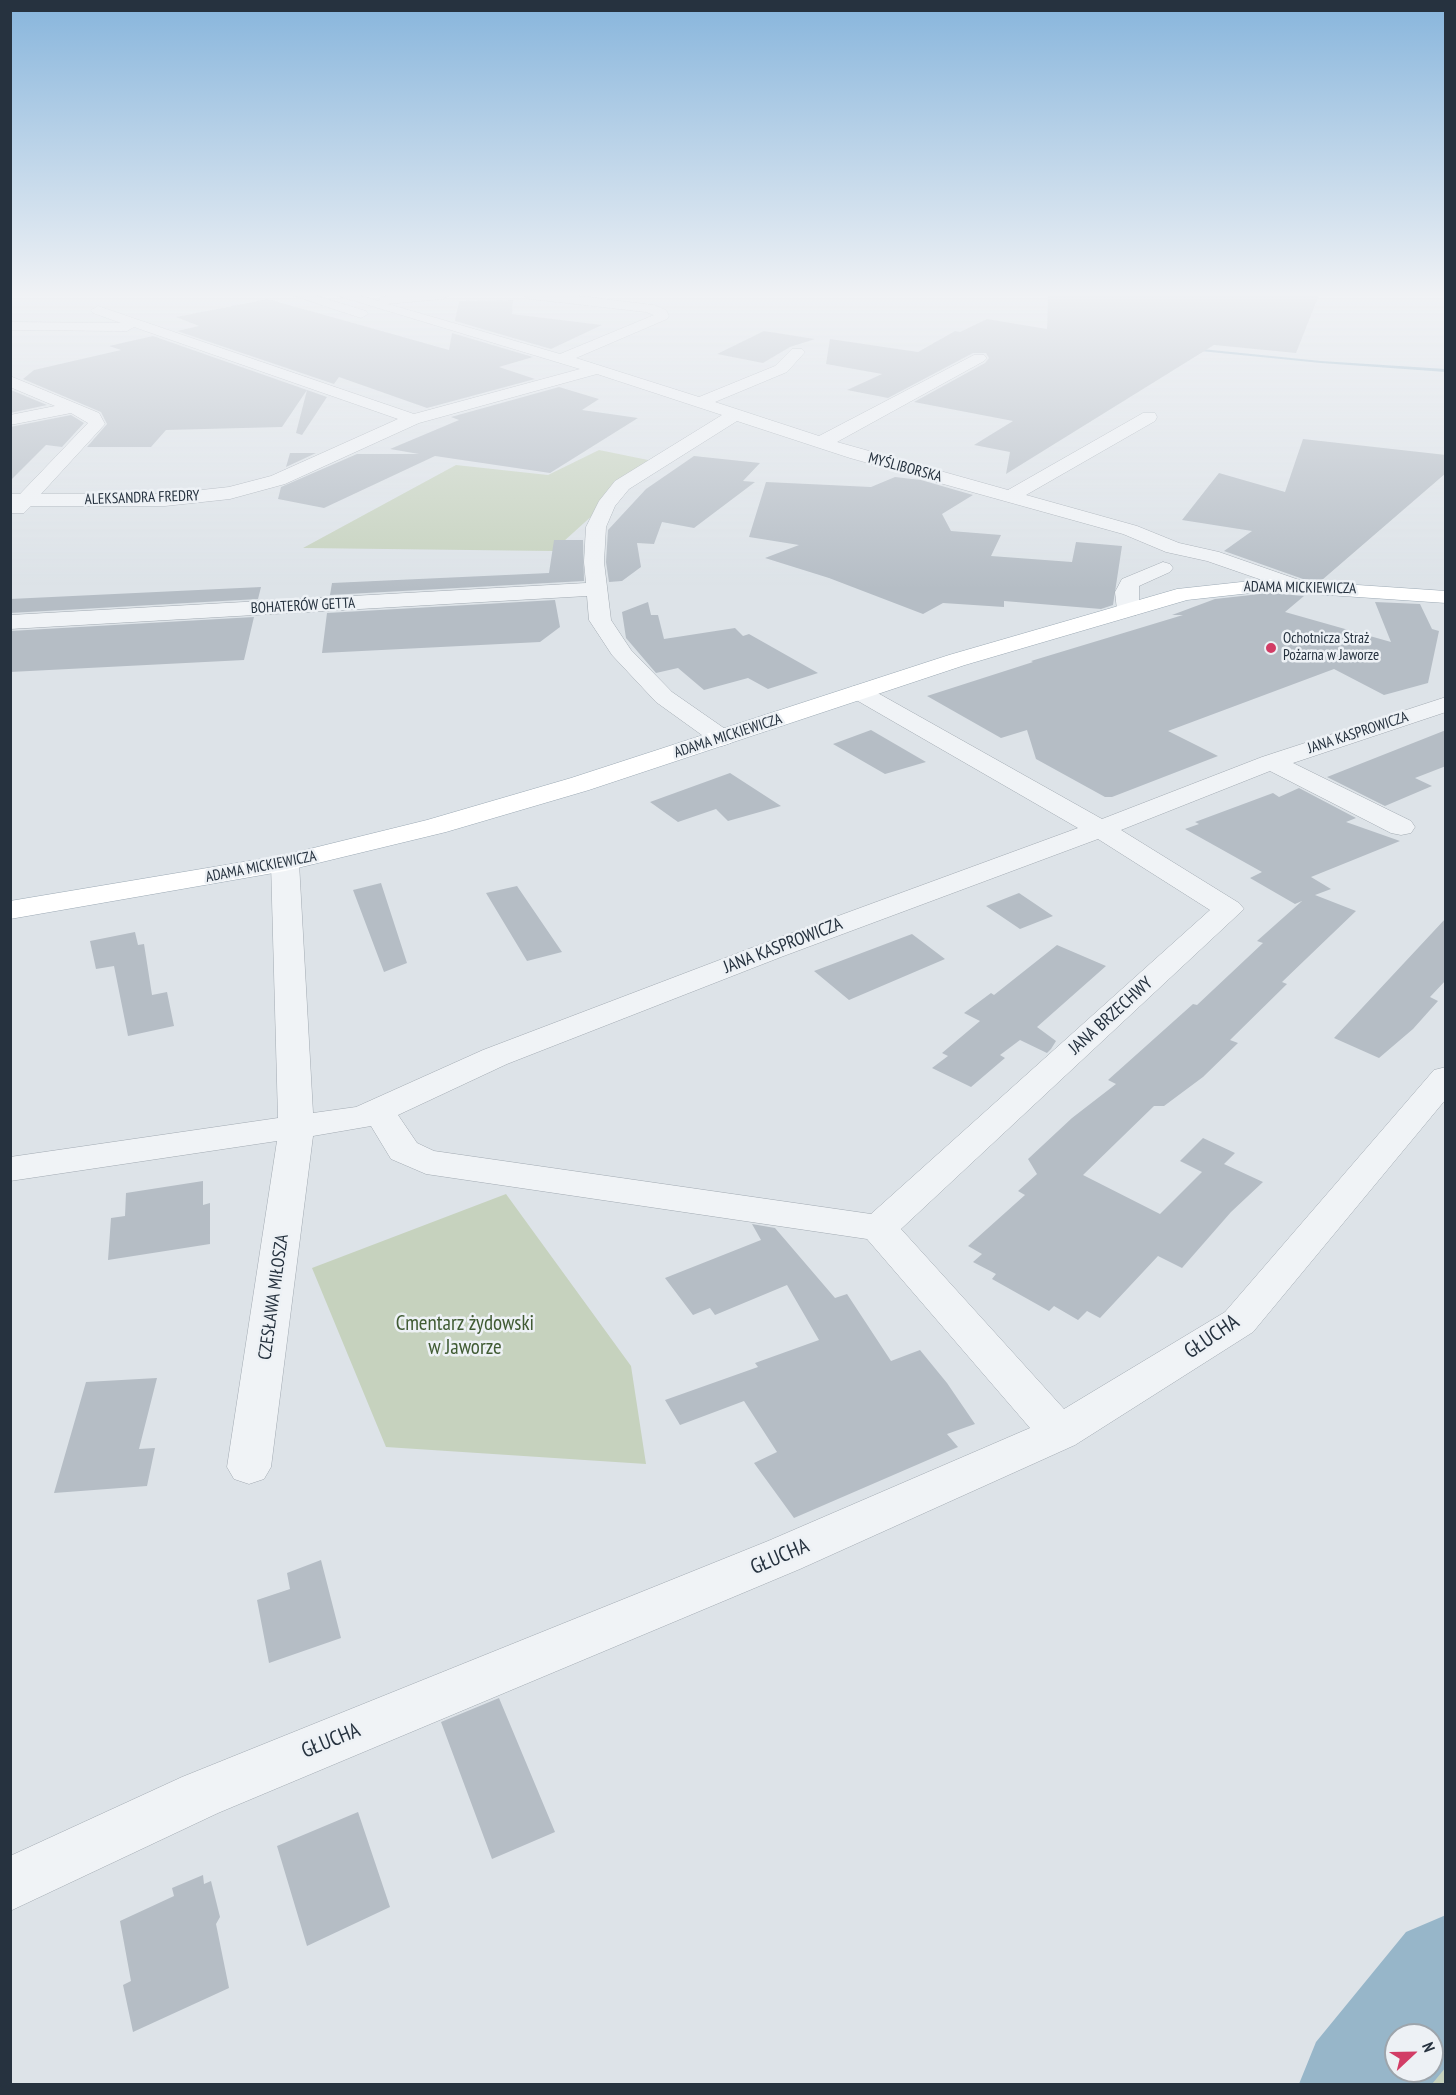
<!DOCTYPE html>
<html>
<head>
<meta charset="utf-8">
<style>
	body { margin:0 }
	#map { position:relative; width:1456px; height:2095px; overflow:hidden; background:#dde3e8; font-family:"PT Sans Narrow",sans-serif }
	canvas { display:block }
	.frame { position:absolute; inset:0; border:12px solid #26323f; pointer-events:none }
	.north { position:absolute; left:1384px; top:2023px; width:60px; height:60px; box-sizing:border-box; background:#edf1f5; border:2px solid #9da5ac; border-radius:50%; rotate:68deg; font-size:16px; font-weight:700; line-height:24px; text-align:center; color:#26323f }
	.north::after { content:''; display:block; margin:auto; width:21px; height:27px; background:#d23d66; clip-path:polygon(50% 0,100% 100%,50% 72%,0 100%) }
</style>
</head>
<body>
<div id="map">
<canvas width="1456" height="2095"></canvas>
<div class="frame"></div>
<div class="north">N</div>
</div>
<script>
const g = document.querySelector('canvas').getContext('2d');
g.lineJoin = 'round';
function fill(path, color) { g.fillStyle = color; g.fill(path, 'evenodd'); }
const poly = rows => new Path2D(rows.map(r => 'M' + r).join(''));
function trace(path, color, width, dash) { g.strokeStyle = color; g.lineWidth = width; g.lineCap = dash ? 'butt' : 'round'; g.setLineDash(dash || []); g.stroke(path); }
function drawText(font, color, halo, rows, align = 'center') {
  g.font = font + ' "PT Sans Narrow",sans-serif'; g.lineWidth = 5; g.setLineDash([]); g.textBaseline = 'middle'; g.strokeStyle = halo; g.fillStyle = color; for (const [text, x, y, turn = 0] of rows) {
    g.save(); g.translate(x, y); g.rotate((+turn || 0) * Math.PI / 180); g.textAlign = isNaN(turn) ? turn : align; if (halo) g.strokeText(text, 0, 0); g.fillText(text, 0, 0); g.restore();
  }
}
fill(poly([
	[599,450,658,462,636,476,553,551,303,548,456,465,548,475],
	[506,1194,631,1366,646,1464,386,1447,312,1268],
	[1445,2047,1445,2084,1419,2084,1428,2071,1432,2071,1432,2066]
]), '#c6d2be');
fill(poly([
	[1192,348,1321,361,1446,369,1446,372,1321,363,1190,350,1192,348]
]), '#97b6c9');
fill(poly([
	[1446,1915,1446,2067,1432,2084,1299,2084,1316,2042,1406,1932,1446,1915],
	[1396,2035,1432,2035,1432,2071,1396,2071,1396,2035]
]), '#97b6c9');
fill(poly([
	[1048,295,1319,295,1296,353,1214,345,1006,474,1010,452,974,445,1013,421,914,402,985,363,989,358,986,353,973,353,888,398,847,390,882,374,826,364,830,339,918,352,955,331,960,332,987,319,1047,329],
	[268,299,449,350,452,333,533,357,499,367,535,379,427,408,339,377,334,384,177,331,199,326,176,317],
	[513,300,512,314,602,325,551,349,455,321,459,301],
	[764,331,815,339,790,347,763,363,717,354],
	[153,336,307,390,282,427,166,430,151,447,87,447,107,424,101,412,23,379,34,370,121,350,109,346],
	[559,387,599,399,582,410,638,418,550,473,435,456,324,508,278,499,281,487,357,454,419,454,390,449,459,420,451,417],
	[10,390,11,390,47,405,10,413],
	[307,390,327,397,302,435,296,433],
	[71,415,84,423,62,447,46,445,10,481,10,427],
	[1303,439,1446,455,1446,473,1322,580,1303,579,1224,551,1252,531,1182,520,1219,473,1285,492],
	[290,453,316,453,286,467],
	[694,456,760,463,743,481,755,482,694,528,662,522,654,544,637,543,641,567,622,581,609,582,606,562,608,530,646,489],
	[895,477,921,480,973,495,942,514,951,531,1001,535,991,556,1072,562,1076,542,1122,546,1113,605,1101,609,1004,601,1004,607,943,603,923,614,829,578,765,558,799,545,749,537,766,482,871,487],
	[554,540,583,540,584,581,330,595,332,583,549,573],
	[261,587,258,599,10,613,10,599],
	[1269,593,1304,596,1285,612,1391,642,1375,602,1420,604,1432,629,1439,631,1428,683,1384,695,1334,669,1168,731,1218,756,1112,797,1105,797,1036,759,1027,730,1001,738,927,696,1033,662,1031,661,1183,615,1172,615,1215,599],
	[555,600,560,627,540,642,322,653,327,613],
	[648,602,651,615,658,615,664,639,735,628,743,636,749,634,818,673,768,689,748,678,704,690,678,668,656,673,626,638,622,612],
	[254,617,244,660,10,672,10,631],
	[871,730,926,762,885,774,833,744],
	[1446,730,1446,766,1415,778,1432,786,1385,806,1327,777],
	[730,773,781,806,728,821,716,809,678,822,650,802],
	[1299,788,1356,818,1346,822,1400,841,1311,877,1331,889,1315,895,1356,911,1282,982,1287,984,1230,1040,1238,1043,1203,1077,1164,1106,1154,1106,1083,1175,1160,1214,1202,1172,1180,1161,1203,1138,1235,1153,1224,1164,1263,1182,1231,1212,1182,1268,1158,1256,1100,1318,1087,1311,1078,1320,1054,1306,1049,1311,992,1279,996,1274,973,1262,982,1254,968,1246,1025,1195,1018,1191,1037,1174,1028,1159,1072,1118,1116,1084,1108,1080,1193,1004,1197,1005,1263,943,1257,941,1302,901,1295,904,1250,878,1262,872,1185,829,1199,824,1195,822,1273,793,1279,797],
	[381,883,407,963,384,972,353,890],
	[517,886,562,952,527,961,486,893],
	[1019,893,1053,916,1020,929,986,906],
	[1446,918,1446,980,1430,997,1438,1001,1413,1029,1379,1058,1334,1038],
	[135,932,138,945,144,944,152,995,167,992,174,1026,128,1036,114,966,96,969,90,941],
	[912,934,945,959,849,1000,814,971],
	[1057,945,1106,966,1037,1027,1056,1041,1051,1049,1047,1053,1020,1040,1000,1055,1005,1058,971,1087,932,1068,948,1056,942,1053,980,1021,964,1013,991,993,994,995],
	[203,1181,203,1205,210,1203,210,1244,108,1260,111,1218,125,1216,126,1193],
	[752,1224,775,1228,835,1298,847,1294,891,1361,920,1350,947,1383,975,1424,947,1434,958,1447,794,1518,754,1463,777,1452,744,1401,680,1425,665,1400,758,1367,755,1363,819,1340,787,1285,715,1315,710,1308,693,1315,665,1278,761,1240],
	[157,1378,139,1449,155,1448,147,1486,54,1493,86,1382],
	[321,1560,341,1638,269,1663,257,1600,290,1589,287,1573],
	[499,1698,555,1832,492,1859,441,1722],
	[358,1812,390,1907,307,1946,277,1846],
	[203,1875,204,1884,211,1881,220,1917,216,1924,229,1988,133,2032,123,1985,131,1981,120,1921,174,1896,172,1888]
]), '#b5bdc5');
const minor = poly([
	[291,295,314,295,366,311,368,314,361,318,291,295],
	[335,295,358,295,379,301,380,297,390,295,450,295,443,299,388,304,560,354,654,315,646,312,530,299,523,295,571,295,654,305,666,310,669,316,667,319,576,358,699,397,775,366,792,349,802,349,805,352,787,372,715,402,819,436,974,355,984,355,987,358,984,361,837,442,1008,490,1143,413,1155,413,1157,417,1155,421,1026,495,1137,526,1179,543,1219,552,1302,581,1306,585,1302,589,1295,591,1288,589,1207,561,1166,552,1123,534,850,458,737,421,629,489,615,506,606,527,604,562,611,620,631,650,672,692,731,733,735,738,731,743,722,746,713,743,656,702,612,655,589,620,587,596,10,629,10,615,586,583,584,562,586,527,599,501,615,481,722,415,597,374,419,423,285,484,230,499,165,506,31,506,24,513,10,513,10,494,20,494,88,423,71,413,10,425,10,415,55,406,10,387,10,376,99,413,105,424,41,494,165,494,229,487,271,476,398,419,134,327,127,331,10,330,10,322,121,323,93,313,91,310,98,306,414,414,580,369,335,295],
	[1163,562,1170,564,1173,568,1170,572,1139,586,1139,610,1136,615,1120,615,1117,610,1115,592,1122,579,1163,562],
	[859,685,867,687,1102,819,1262,757,1446,697,1446,712,1293,763,1411,821,1415,827,1411,833,1401,835,1391,833,1270,771,1121,830,1239,903,1244,909,901,1229,1064,1409,1225,1312,1434,1070,1446,1067,1446,1099,1253,1332,1075,1445,800,1569,218,1813,10,1911,10,1856,182,1777,768,1541,1030,1428,867,1239,426,1174,391,1159,371,1126,313,1136,271,1467,264,1479,249,1484,234,1479,227,1467,277,1141,10,1181,10,1157,278,1118,271,863,275,857,285,855,295,857,299,863,313,1113,356,1107,483,1050,759,945,1078,828,851,697,847,692,851,687,859,685],
	[1098,839,1210,910,871,1214,434,1151,417,1143,398,1115,507,1064,781,957,1098,839]
]);
const major = poly([
	[1269,579,1446,591,1446,603,1269,591,1187,600,965,665,589,790,446,832,285,871,10,919,10,901,285,855,427,820,571,778,949,655,1177,589,1269,579]
]);
trace(minor, '#a2aab2', 1);
trace(major, '#9ca9b4', 1);
fill(minor, '#f0f3f6');
fill(major, '#fff');
const sky = g.createLinearGradient(0, 0, 0, 589);
sky.addColorStop(0, '#87b5dc');
sky.addColorStop(0.5, '#f0f2f5');
sky.addColorStop(1, '#f0f2f500');
g.fillStyle = sky;
g.fillRect(0, 0, 1456, 589);
for (const [x, y, r, color] of [
	[1271,648,6,"#d23d66"]
]) { const dot = new Path2D(); dot.arc(x, y, r, 0, 2 * Math.PI); g.fillStyle = color; g.fill(dot); trace(dot, '#edf1f5', 2); }
drawText('15px', '#26323f', '#edf1f5', [
	["MYŚLIBORSKA",905,468,15],
	["ALEKSANDRA FREDRY",142,498,-2],
	["ADAMA MICKIEWICZA",1300,588,1],
	["BOHATERÓW GETTA",303,606,-3],
	["JANA KASPROWICZA",1358,733,-18],
	["ADAMA MICKIEWICZA",728,736,-18],
	["ADAMA MICKIEWICZA",261,867,-11]
]);
drawText('15px', '#26323f', '#edf1f5', [
	["Ochotnicza Straż",1283,639],
	["Pożarna w Jaworze",1283,656]
], 'left');
drawText('18px', '#26323f', '#edf1f5', [
	["JANA KASPROWICZA",783,946,-21],
	["JANA BRZECHWY",1111,1016,-42],
	["CZESŁAWA MIŁOSZA",274,1297,-82]
]);
drawText('21px', '#405b33', '#edf1f5', [
	["Cmentarz żydowski",465,1324],
	["w Jaworze",465,1348]
]);
drawText('21px', '#26323f', '#edf1f5', [
	["GŁUCHA",1212,1337,-34],
	["GŁUCHA",780,1557,-23],
	["GŁUCHA",331,1741,-22]
]);
</script>
</body>
</html>
